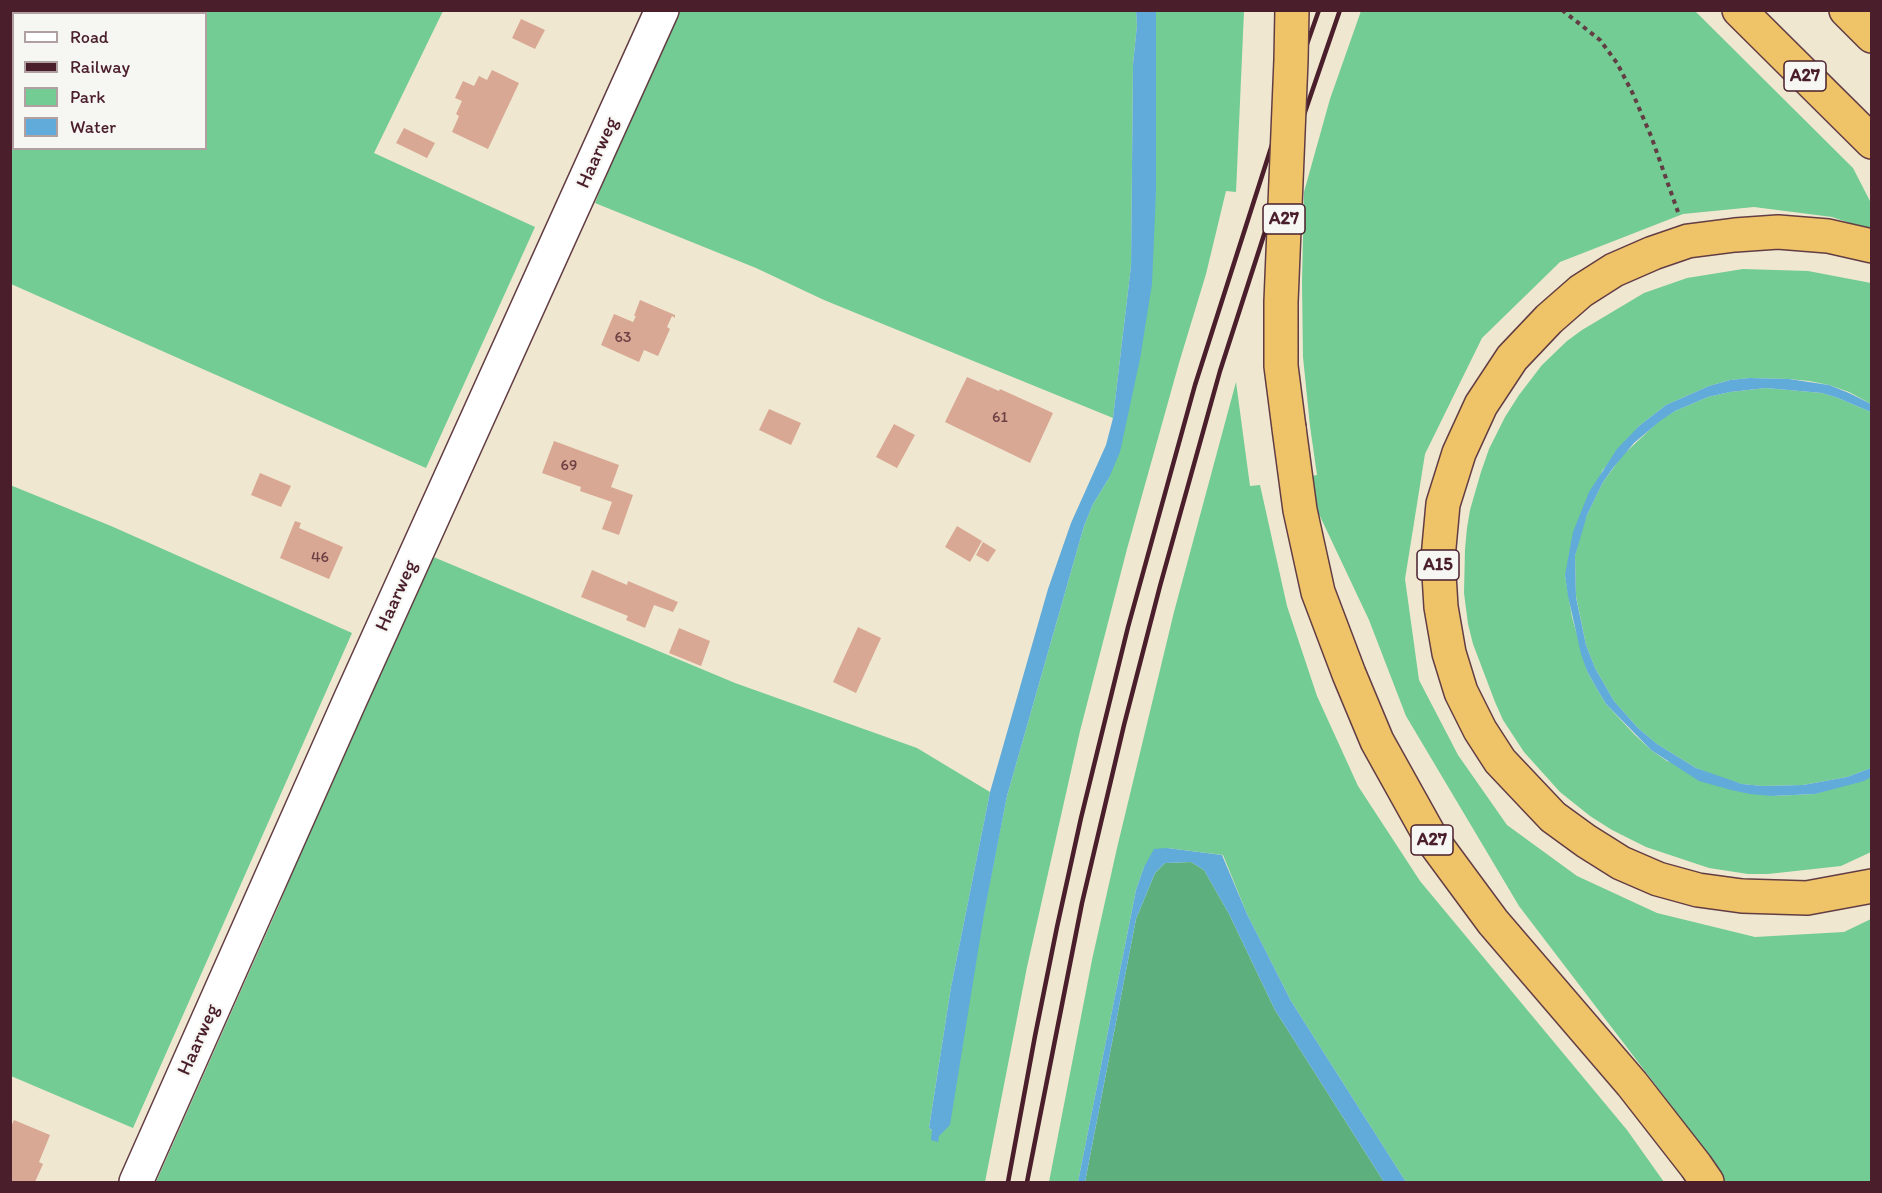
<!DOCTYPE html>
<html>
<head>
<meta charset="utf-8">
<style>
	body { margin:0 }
	#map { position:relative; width:1882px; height:1193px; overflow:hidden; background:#efe7d0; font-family:Itim,sans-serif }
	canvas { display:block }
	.frame { position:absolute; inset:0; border:12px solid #4a1f2b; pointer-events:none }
	.legend { position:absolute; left:12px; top:12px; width:195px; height:138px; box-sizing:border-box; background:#f6f6f2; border:2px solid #b1a0a2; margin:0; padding:8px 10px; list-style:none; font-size:18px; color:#4a1f2b }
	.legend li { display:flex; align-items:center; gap:12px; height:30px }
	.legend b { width:30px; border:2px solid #b1a0a2 }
</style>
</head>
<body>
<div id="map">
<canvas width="1882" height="1193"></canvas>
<div class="frame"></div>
<ul class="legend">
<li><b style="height:8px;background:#fff"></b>Road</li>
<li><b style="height:8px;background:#4a1f2b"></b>Railway</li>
<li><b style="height:16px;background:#72cc93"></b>Park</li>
<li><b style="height:16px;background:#60abd9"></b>Water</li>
</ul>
</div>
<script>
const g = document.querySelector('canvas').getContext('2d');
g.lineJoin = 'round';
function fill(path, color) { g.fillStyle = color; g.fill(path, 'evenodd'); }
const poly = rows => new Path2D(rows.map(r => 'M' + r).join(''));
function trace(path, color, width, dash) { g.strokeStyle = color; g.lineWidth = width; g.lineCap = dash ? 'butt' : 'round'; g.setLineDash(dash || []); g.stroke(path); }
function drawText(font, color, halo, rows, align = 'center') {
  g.font = font + ' Itim,sans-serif'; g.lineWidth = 4.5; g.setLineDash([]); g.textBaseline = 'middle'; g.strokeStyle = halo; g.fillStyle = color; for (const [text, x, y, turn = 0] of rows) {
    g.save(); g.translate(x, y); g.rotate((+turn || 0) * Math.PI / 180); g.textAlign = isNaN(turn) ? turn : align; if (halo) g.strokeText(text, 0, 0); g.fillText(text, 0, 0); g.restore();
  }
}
fill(poly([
	[11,10,443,11,374,153,535,227,426,468,11,284],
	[14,14,206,14,206,148,14,148],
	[676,11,1136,11,1137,25,1133,64,1131,266,1113,418,824,300,756,268,595,203,641,89],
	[1156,11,1244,11,1236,192,1226,191,1206,274,1179,363,1127,549,1080,731,1027,967,985,1182,156,1182,279,905,308,833,431,556,735,683,917,748,990,792,951,987,929,1128,939,1136,1007,796,1084,526,1093,504,1109,478,1156,191],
	[1361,11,1695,11,1853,168,1871,203,1871,230,1832,217,1754,207,1683,214,1560,262,1482,338,1425,454,1405,579,1419,680,1458,755,1507,825,1577,876,1657,913,1755,937,1844,932,1871,919,1871,1182,1723,1182,1693,1134,1519,906,1406,716,1369,620,1302,478,1317,475,1310,426,1303,357,1302,282,1304,192,1330,99],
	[1743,269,1808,271,1871,283,1871,404,1849,392,1829,385,1809,381,1789,379,1750,378,1730,380,1709,386,1666,405,1639,426,1602,471,1565,575,1572,617,1587,671,1597,689,1606,704,1634,734,1651,750,1667,761,1772,796,1815,794,1871,777,1871,852,1841,866,1768,874,1748,874,1709,868,1646,847,1612,830,1590,816,1560,792,1524,752,1503,720,1495,702,1473,644,1468,624,1464,593,1465,549,1467,528,1470,510,1481,472,1489,449,1505,417,1519,395,1542,365,1567,341,1582,330,1644,293,1687,278],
	[1236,382,1250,486,1260,485,1287,606,1317,696,1358,786,1420,881,1627,1130,1664,1182,1406,1182,1291,1001,1247,914,1223,855,1167,848,1144,867,1136,890,1078,1182,1049,1182,1092,960,1117,848,1174,612],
	[1766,388,1822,393,1838,398,1871,412,1871,768,1847,777,1803,785,1763,786,1742,784,1719,777,1696,768,1657,744,1638,728,1614,701,1595,668,1586,645,1576,596,1575,556,1580,533,1587,515,1603,482,1623,455,1660,420,1675,411,1708,397,1730,392],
	[10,485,111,526,352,633,133,1128,11,1076]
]), '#72cc93');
fill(poly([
	[1191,862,1204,870,1229,914,1275,1010,1384,1182,1085,1182,1136,919,1155,873,1165,863]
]), '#5db07d');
fill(poly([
	[1136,11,1156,11,1156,191,1152,284,1140,359,1120,452,1109,478,1093,504,1084,526,1007,796,984,914,950,1125,939,1136,938,1142,931,1140,932,1130,929,1128,951,987,990,792,1048,589,1071,523,1106,445,1113,418,1131,266,1133,64,1137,25],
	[1750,378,1789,379,1829,385,1849,393,1871,404,1871,412,1838,398,1822,393,1766,388,1730,392,1708,397,1675,411,1660,421,1634,443,1613,468,1603,482,1587,515,1575,556,1576,597,1586,645,1595,668,1614,701,1638,728,1657,744,1696,768,1742,784,1763,786,1803,785,1847,777,1871,768,1871,777,1864,781,1815,794,1772,796,1750,794,1731,790,1699,781,1651,750,1606,704,1597,689,1587,671,1581,654,1568,596,1565,575,1573,532,1589,492,1617,449,1639,426,1666,405,1709,386,1730,380],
	[1167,848,1222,855,1247,914,1291,1001,1406,1182,1384,1182,1275,1010,1229,914,1204,870,1191,862,1165,863,1155,873,1136,919,1085,1182,1078,1182,1136,890,1144,867,1154,849]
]), '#60abd9');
fill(poly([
	[521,19,545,30,535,49,512,38],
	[492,70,519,83,488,149,452,132,459,116,456,114,462,101,455,98,463,81,474,86,479,76,487,80],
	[404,128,435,143,427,158,396,143],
	[640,300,675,315,675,318,672,316,667,327,670,329,658,356,644,350,639,362,601,345,614,314,633,322,636,316,634,316],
	[967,377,999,391,1000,389,1053,413,1030,463,945,422],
	[769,409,801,423,791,445,759,430],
	[894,424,915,435,897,468,876,457],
	[554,441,619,465,611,487,633,495,619,535,602,529,612,502,580,491,581,487,542,473],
	[260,473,291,486,281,507,251,495],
	[295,521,301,523,299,528,343,547,329,579,280,558],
	[957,526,982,541,970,562,945,547],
	[983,542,996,550,988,562,976,555],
	[592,570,627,585,628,581,678,602,673,612,654,605,645,628,626,620,628,616,581,597],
	[858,627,881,638,856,693,833,682],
	[679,628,710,641,701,666,669,653],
	[14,1120,50,1135,39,1162,43,1164,35,1182,10,1182,10,1129]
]), '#d9a894');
const minor = poly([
	[136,1182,350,700,662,10]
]);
const motorway = poly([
	[1739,10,1872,142],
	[1846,10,1872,36],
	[1872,246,1828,236,1778,232,1735,235,1688,241,1653,253,1614,270,1581,291,1549,319,1512,358,1481,405,1459,453,1443,504,1438,558,1441,607,1449,653,1461,692,1480,730,1500,761,1553,817,1586,841,1621,863,1658,879,1698,890,1742,896,1807,898,1872,886],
	[1289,428,1300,510,1318,592,1349,674,1377,741,1431,838,1493,922,1632,1084,1696,1166,1707,1182]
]);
trace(minor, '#633d44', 36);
trace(motorway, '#633d44', 36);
trace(poly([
	[1562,10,1600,40,1617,63,1633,94,1651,136,1678,212]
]), '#633d44', 4, [4.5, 4.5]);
trace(minor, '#fff', 33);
trace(motorway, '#efc469', 33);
trace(poly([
	[1008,1182,1035,1036,1057,927,1081,818,1128,627,1195,385,1278,126,1319,10],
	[1027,1182,1082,903,1124,725,1160,586,1220,371,1284,173,1340,10]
]), '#4a1f2b', 4.5);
const motorwayBridge = poly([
	[1289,428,1281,366,1281,302,1291,60,1292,10]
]);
trace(motorwayBridge, '#633d44', 36, []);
trace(motorwayBridge, '#efc469', 33);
drawText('16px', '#6e4145', null, [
	["63",623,338],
	["61",1000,418],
	["69",569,466],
	["46",320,558]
]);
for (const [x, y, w] of [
	[1805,76,42],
	[1284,219,42],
	[1438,565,42],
	[1432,840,42]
]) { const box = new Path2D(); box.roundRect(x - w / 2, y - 15, w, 30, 4.5); g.fillStyle = '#f6f6f2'; g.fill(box); trace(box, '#4a1f2b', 1.5); }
drawText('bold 18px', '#4a1f2b', null, [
	["A27",1805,76],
	["A27",1284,219],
	["A15",1438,565],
	["A27",1432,840]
]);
drawText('20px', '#4a1f2b', '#f6f6f2', [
	["Haarweg",598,153,-66],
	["Haarweg",397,596,-66],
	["Haarweg",199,1040,-66]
]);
</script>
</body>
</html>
